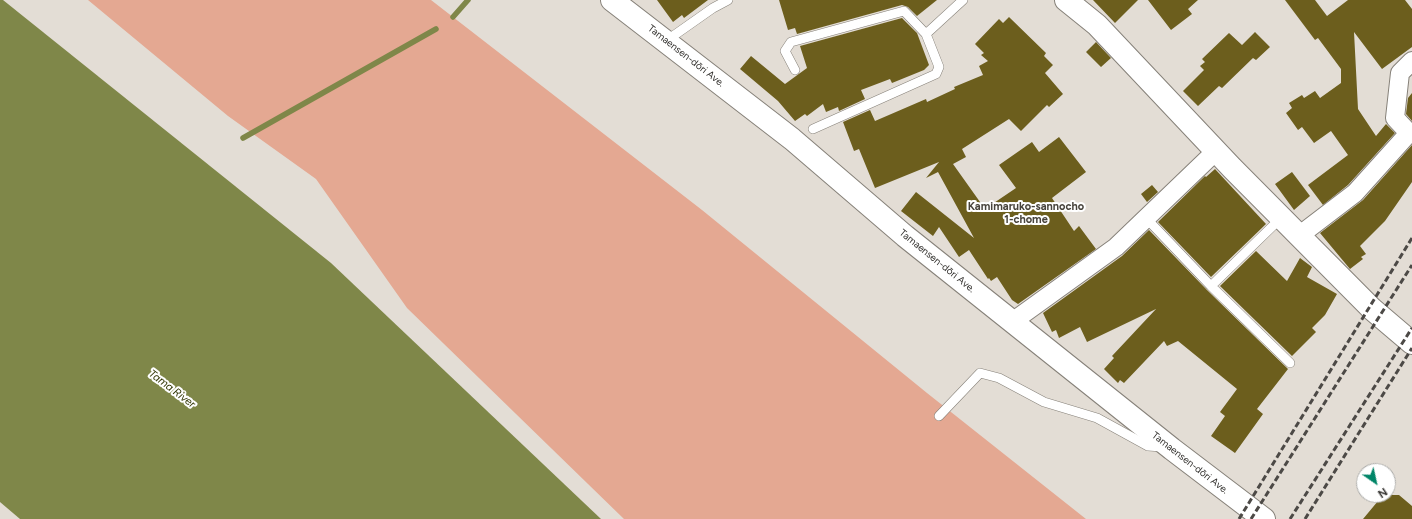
<!DOCTYPE html>
<html>
<head>
<meta charset="utf-8">
<style>
	body { margin:0 }
	#map { position:relative; width:1412px; height:519px; overflow:hidden; background:#e3ddd5; font-family:Figtree,sans-serif }
	canvas { display:block }
	.north { position:absolute; left:1356px; top:463px; width:40px; height:40px; box-sizing:border-box; background:#fff; border:1px solid #adadab; border-radius:50%; rotate:146deg; font-size:11px; font-weight:700; line-height:16px; text-align:center; color:#33312e }
	.north::after { content:''; display:block; margin:auto; width:14px; height:18px; background:#018568; clip-path:polygon(50% 0,100% 100%,50% 72%,0 100%) }
</style>
</head>
<body>
<div id="map">
<canvas width="1412" height="519"></canvas>
<div class="north">N</div>
</div>
<script>
const g = document.querySelector('canvas').getContext('2d');
g.lineJoin = 'round';
function fill(path, color) { g.fillStyle = color; g.fill(path, 'evenodd'); }
const poly = rows => new Path2D(rows.map(r => 'M' + r).join(''));
function trace(path, color, width, dash) { g.strokeStyle = color; g.lineWidth = width; g.lineCap = dash ? 'butt' : 'round'; g.setLineDash(dash || []); g.stroke(path); }
function drawText(font, color, halo, rows, align = 'center') {
  g.font = font + ' Figtree,sans-serif'; g.lineWidth = 4; g.setLineDash([]); g.textBaseline = 'middle'; g.strokeStyle = halo; g.fillStyle = color; for (const [text, x, y, turn = 0] of rows) {
    g.save(); g.translate(x, y); g.rotate((+turn || 0) * Math.PI / 180); g.textAlign = isNaN(turn) ? turn : align; if (halo) g.strokeText(text, 0, 0); g.fillText(text, 0, 0); g.restore();
  }
}
fill(poly([
	[88,0,431,0,702,210,927,393,1086,519,624,519,407,308,316,179,228,116]
]), '#e4a892');
fill(poly([
	[0,0,3,0,331,263,601,519,20,519,0,502]
]), '#7f8749');
trace(poly([
	[453,17,468,0],
	[243,138,436,29]
]), '#7f8749', 5.5);
fill(poly([
	[657,0,708,0,684,18,682,15,673,22],
	[779,0,937,0,917,16,908,7,902,5,797,34,795,28,788,30],
	[1093,0,1138,0,1115,23],
	[1148,0,1198,0,1188,9,1192,14,1171,30],
	[1285,0,1315,0,1327,16,1348,0,1405,0,1412,9,1412,47,1382,69,1354,32,1358,109,1376,136,1386,124,1395,133,1348,185,1323,205,1308,185,1348,155,1331,131,1314,143,1302,127,1298,130,1286,113,1292,108,1289,103,1302,95,1304,98,1315,91,1320,98,1341,83,1341,69,1318,38,1315,40],
	[1009,17,1046,53,1044,56,1053,65,1045,73,1063,94,1049,107,1047,105,1021,131,1009,119,962,149,966,157,953,164,985,209,1016,188,999,165,1032,142,1039,152,1059,137,1086,172,1052,198,1074,231,1079,226,1096,249,1018,304,1012,300,997,277,991,281,989,278,988,279,969,250,959,257,939,227,933,236,901,211,916,192,974,238,938,172,926,178,939,162,875,188,859,149,854,151,843,122,870,110,875,121,926,99,927,102,955,89,954,87,983,75,979,66,988,61,981,55,984,53,975,44,999,19,1003,23],
	[902,18,917,33,929,65,924,70,892,83,890,79,861,90,865,99,839,111,838,107,826,112,823,104,807,116,805,114,795,121,778,101,740,69,751,56,785,84,807,68,800,46],
	[1255,32,1270,47,1256,60,1253,58,1222,88,1219,86,1198,106,1183,91,1204,70,1200,66,1205,62,1202,59,1229,33,1242,45],
	[1096,42,1111,58,1101,67,1086,52],
	[1412,93,1412,121,1406,114,1408,98],
	[1412,145,1412,182,1385,221,1360,246,1366,254,1361,257,1363,259,1350,269,1320,233,1363,200],
	[1215,169,1266,224,1211,277,1158,222,1205,176,1206,177],
	[1292,172,1310,196,1294,210,1275,184],
	[1152,185,1158,192,1147,202,1141,194],
	[1149,230,1207,290,1288,369,1257,409,1263,414,1235,453,1211,436,1225,416,1220,412,1237,389,1178,341,1167,346,1164,341,1124,383,1120,380,1118,383,1104,369,1114,358,1112,356,1156,309,1087,342,1080,327,1059,338,1056,330,1052,332,1043,313,1122,256],
	[1256,251,1287,281,1300,258,1312,267,1307,277,1337,294,1325,315,1312,328,1316,332,1292,356,1220,286],
	[1383,495,1399,495,1412,506,1412,519,1363,519]
]), '#6c5e1d');
const lane = poly([
	[926,34,963,0],
	[666,41,713,8,728,0],
	[795,70,785,51,791,42,904,11,926,34,939,67,936,74,813,129],
	[1146,218,1211,286,1290,363],
	[1211,286,1281,218],
	[939,416,980,373,999,378,1044,402,1097,418,1148,446,1162,447]
]);
const street = poly([
	[1300,235,1355,193,1409,133,1395,118,1400,73,1412,61],
	[1012,322,1116,247,1216,151]
]);
const secondary = poly([
	[1066,0,1097,25,1232,168,1372,309,1412,343]
]);
const primary = poly([
	[612,0,792,139,905,236,1172,449,1264,519]
]);
trace(lane, '#868179', 10);
trace(street, '#868179', 20);
trace(secondary, '#868179', 24);
trace(primary, '#868179', 24);
trace(lane, '#fff', 9);
trace(street, '#fff', 18);
trace(secondary, '#fff', 22);
trace(primary, '#fff', 22);
trace(poly([
	[1239,519,1412,238],
	[1251,519,1412,265],
	[1290,519,1412,328],
	[1305,519,1412,348]
]), '#4c4946', 3, [6, 3]);
drawText('10px', '#33312e', '#fff', [
	["Tamaensen-dōri Ave.",686,56,38],
	["Tamaensen-dōri Ave.",937,261,39],
	["Tamaensen-dōri Ave.",1190,463,38]
]);
drawText('bold 11px', '#48443d', '#fff', [
	["Kamimaruko-sannocho",1026,207],
	["1-chome",1026,220]
]);
drawText('italic 11px', '#2e3300', '#fff', [
	["Tama River",172,389,37]
]);
</script>
</body>
</html>
